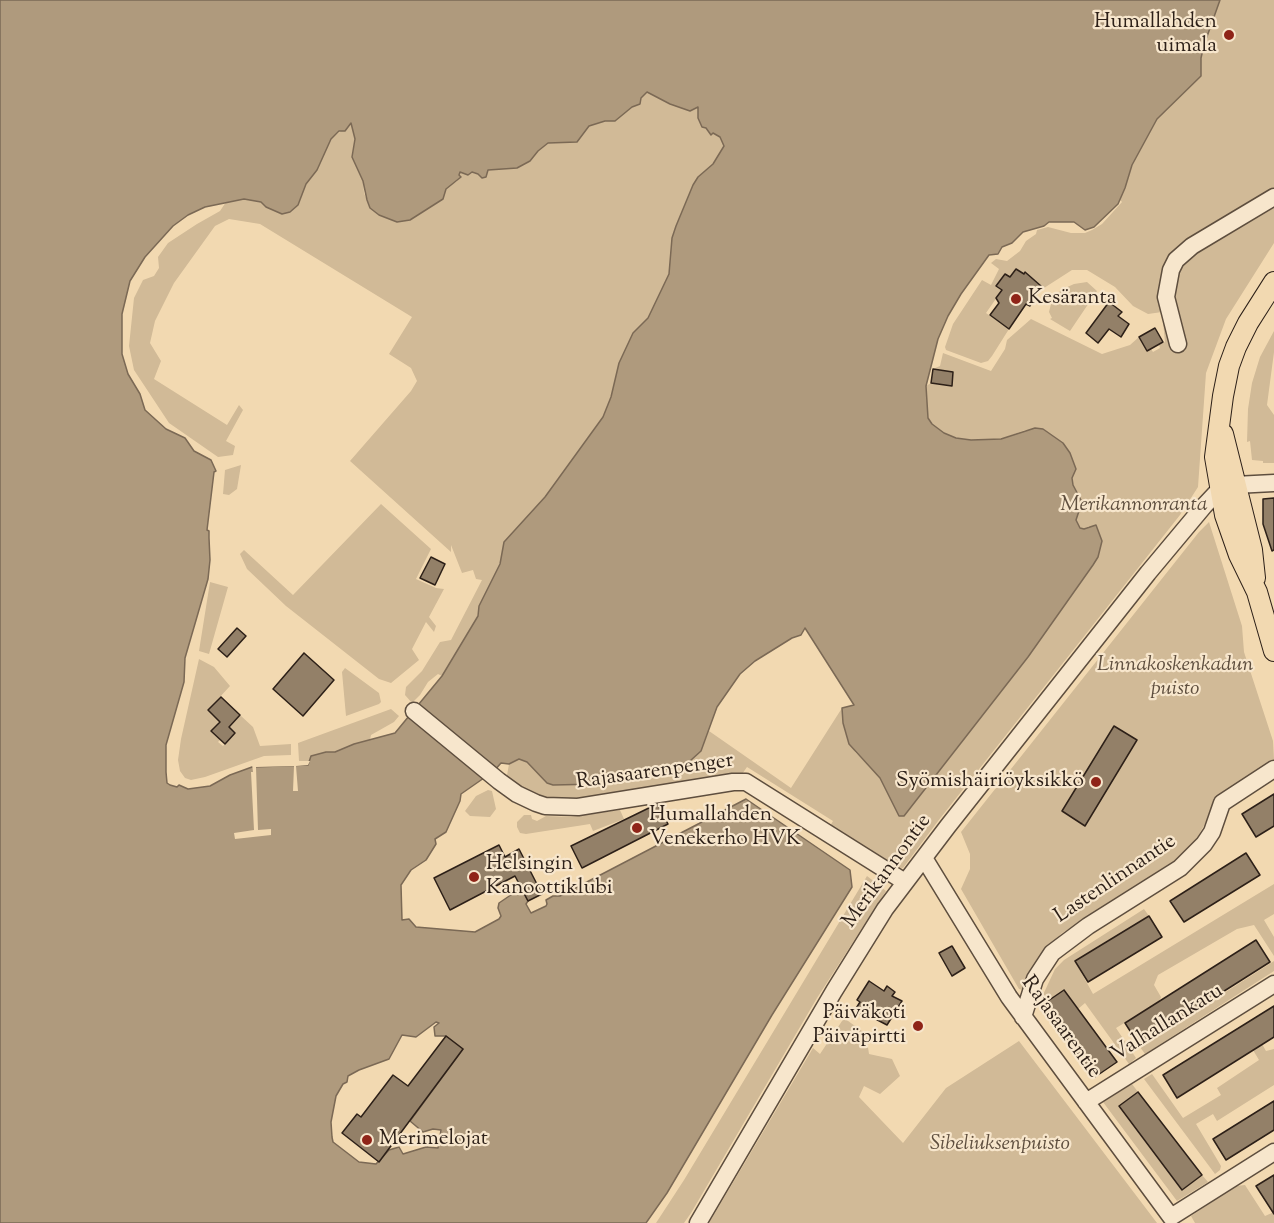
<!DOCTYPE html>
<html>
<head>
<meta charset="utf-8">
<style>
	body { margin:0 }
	canvas { display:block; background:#f2d9b1 }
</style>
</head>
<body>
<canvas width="1274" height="1223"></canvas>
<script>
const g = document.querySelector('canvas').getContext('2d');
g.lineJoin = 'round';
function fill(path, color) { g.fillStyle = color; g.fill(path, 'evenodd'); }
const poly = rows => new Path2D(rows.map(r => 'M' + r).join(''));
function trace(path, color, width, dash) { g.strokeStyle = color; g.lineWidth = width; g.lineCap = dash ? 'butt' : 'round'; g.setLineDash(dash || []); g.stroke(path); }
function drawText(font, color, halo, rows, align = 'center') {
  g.font = font + ' "Sorts Mill Goudy",serif'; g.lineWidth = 4.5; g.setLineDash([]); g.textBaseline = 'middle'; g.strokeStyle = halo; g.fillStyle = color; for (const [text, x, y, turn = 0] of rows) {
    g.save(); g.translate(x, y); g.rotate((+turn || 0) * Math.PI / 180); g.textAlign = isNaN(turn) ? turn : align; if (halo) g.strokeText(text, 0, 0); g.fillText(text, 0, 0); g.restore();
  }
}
fill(poly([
	[1220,0,1274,0,1274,243,1226,319,1206,373,1198,487,1180,515,938,821,903,868,889,866,829,828,833,821,747,767,740,777,576,802,538,798,506,781,509,764,519,759,527,762,547,783,701,751,709,731,791,788,842,708,843,723,855,752,880,778,899,815,905,815,1028,657,1098,557,1089,526,1084,529,1080,528,1076,520,1082,502,1073,485,1063,443,1043,429,1025,430,1001,439,971,440,956,438,944,433,932,424,928,418,926,386,931,383,952,386,953,372,933,369,940,366,943,353,991,371,1005,349,1007,340,1031,319,1102,354,1130,345,1139,337,1147,351,1151,349,1153,352,1160,348,1159,345,1165,342,1162,312,1148,314,1133,306,1115,287,1087,270,1072,270,1044,288,1025,272,1024,274,1017,269,1010,277,1005,274,997,286,1002,290,986,313,1009,329,992,356,988,361,981,363,946,350,945,347,953,324,982,280,991,285,999,269,991,263,996,259,1007,261,1020,251,1026,241,1036,234,1037,230,1048,227,1071,233,1085,233,1092,230,1102,224,1122,202,1120,200,1132,165,1157,119,1201,76,1201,58,1204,45],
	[648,92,670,104,690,111,698,106,698,118,702,124,710,132,720,137,724,146,713,164,698,177,668,284,613,410,570,463,545,497,504,542,500,564,479,606,478,616,442,676,438,674,428,682,420,695,412,703,405,695,406,687,422,671,440,642,451,640,482,580,476,579,473,570,462,573,451,545,451,552,350,461,411,391,417,381,411,368,389,354,412,317,260,224,229,219,215,226,174,283,155,321,150,343,161,361,154,379,227,425,239,405,243,410,226,441,235,446,233,455,218,457,169,423,134,370,129,346,134,298,143,280,154,276,159,268,158,257,168,243,197,224,220,211,226,202,244,199,261,202,266,207,282,214,294,209,298,205,306,184,317,170,331,139,351,123,355,140,352,157,363,181,364,193,370,208,446,189,451,184,456,182,461,177,459,176,460,172,463,171,478,174,482,177,488,170,530,161,538,151,548,143,577,142,589,126,605,121,615,121,632,107,640,104,640,98],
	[1087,282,1097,291,1070,331,1050,319,1052,318,1049,312,1051,304,1050,303,1055,295,1063,289,1074,284],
	[1274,331,1274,352,1267,405,1274,415,1274,463,1263,463,1263,461,1252,460,1250,441,1247,442,1248,409,1252,383,1260,357],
	[241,465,237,489,229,495,223,494,225,470],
	[381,504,431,549,416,579,436,588,444,589,429,617,436,626,434,632,426,622,412,649,419,660,391,683,379,679,286,606,247,569,240,554,244,550,293,595],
	[1209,522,1242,626,1244,652,1273,741,1274,760,1219,798,1197,838,1185,854,1169,867,1062,933,1045,950,1032,967,1023,990,1019,989,961,889,970,869,970,854,961,832,1199,532],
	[1114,726,1137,740,1085,825,1062,811],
	[210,582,228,587,209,654,199,651],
	[199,659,214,667,230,686,208,710,220,721,211,731,220,740,218,742,223,746,235,733,229,727,240,715,253,727,260,746,291,744,291,755,264,756,205,777,191,780,185,778,180,771,178,760,181,739],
	[345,668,379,693,381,702,379,704,346,716,342,672],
	[391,709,399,716,394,722,371,735,370,740,354,744,335,752,326,752,316,755,310,757,310,761,299,761,298,743],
	[488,790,492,791,496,809,490,817,470,816,465,811,476,796],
	[620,810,624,819,593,831,590,824,526,834,520,833,517,827,517,822,524,815,531,815,532,819,537,821,546,816,571,817],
	[867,876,886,891,817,998,691,1213,684,1223,656,1223,684,1180],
	[1274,884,1274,914,1264,920,1274,937,1274,956,1254,925,1237,929,1158,975,1154,985,1161,997,1159,1002,1116,1028,1136,1058,1129,1064,1085,1003,1078,1009,1064,990,1051,999,1042,997,1055,969,1064,960,1144,909,1149,916,1075,961,1093,994],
	[1274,961,1274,971,1145,1054,1140,1047],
	[844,1018,866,1034,869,1054,892,1059,900,1076,880,1094,864,1086,859,1097,903,1143,946,1088,1019,1041,1157,1223,709,1223,813,1048,820,1054],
	[1262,1044,1266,1051,1274,1049,1274,1085,1217,1121,1213,1114,1196,1124,1221,1166,1220,1170,1215,1174,1144,1079,1152,1074,1183,1118,1221,1095,1217,1088,1259,1060,1253,1050],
	[1132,1084,1138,1092,1119,1107,1182,1190,1202,1175,1208,1182,1177,1201,1103,1102],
	[1245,1185,1265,1216,1274,1212,1274,1223,1195,1223,1191,1216,1236,1186]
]), '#d1ba97');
const water = poly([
	[0,0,1220,0,1204,45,1201,58,1201,76,1157,119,1132,165,1125,188,1118,204,1094,227,1085,230,1074,222,1049,222,1044,226,1023,232,1012,243,1002,247,998,254,989,255,961,294,948,316,938,339,926,386,928,418,932,424,944,433,956,438,971,440,1001,439,1035,428,1043,429,1063,443,1070,453,1076,469,1072,478,1073,485,1082,502,1076,520,1080,528,1084,529,1096,525,1102,541,1098,557,1093,565,1028,657,904,816,899,816,880,778,849,744,843,723,842,708,854,705,805,628,801,635,792,638,755,661,740,674,717,707,701,751,690,761,676,767,599,784,553,785,547,783,527,762,519,759,509,764,501,763,494,771,461,794,460,801,446,832,435,839,436,844,426,860,411,870,401,885,402,920,409,919,416,927,475,932,499,919,501,916,498,908,499,903,521,888,528,901,526,904,531,913,546,906,547,904,546,900,553,896,560,896,746,799,850,870,852,887,772,1015,667,1193,646,1223,0,1223,0,0],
	[647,92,670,104,690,111,698,107,698,118,702,127,706,128,711,135,713,133,720,137,724,146,713,164,698,177,693,185,676,226,672,238,669,274,648,318,633,333,619,363,611,397,603,417,545,497,504,542,500,564,479,606,478,616,442,676,395,733,354,744,335,752,326,752,311,756,308,765,252,767,230,775,210,786,188,789,179,785,177,787,170,785,167,783,166,772,166,745,184,682,185,658,208,579,210,560,209,538,209,531,207,530,214,472,216,471,211,460,194,451,185,438,166,429,145,410,140,394,128,374,122,354,122,314,130,281,145,257,173,226,188,215,205,207,244,199,261,202,266,207,282,214,290,212,298,205,306,184,317,170,331,139,339,131,345,131,351,123,355,139,352,157,363,181,367,200,370,208,379,215,397,222,410,220,443,199,446,189,461,177,459,175,460,172,468,175,472,172,478,174,482,178,486,177,488,170,517,168,530,161,538,151,548,143,577,142,589,126,605,121,615,121,632,107,640,104,641,98,647,92],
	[436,1022,439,1023,434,1027,435,1036,446,1036,463,1049,410,1121,423,1132,433,1129,441,1130,438,1148,426,1147,403,1154,399,1147,389,1150,376,1164,359,1162,333,1142,332,1137,331,1122,336,1096,343,1084,347,1082,348,1076,359,1070,389,1059,402,1035,416,1037,436,1022]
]);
fill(water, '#af9a7d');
trace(water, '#7b6955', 1.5);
fill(poly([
	[307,761,310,761,308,765,296,766,298,791,293,791,294,766,256,767,258,830,271,829,271,835,235,839,234,833,254,830,251,772,253,772,252,764,307,762]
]), '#f2d9b1');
const building = poly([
	[1016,269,1024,274,1025,272,1041,286,1030,306,1026,304,1009,329,990,315,999,303,996,298,1002,290,996,286,1005,274,1010,277,1016,269],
	[1109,302,1122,312,1118,316,1129,324,1121,337,1109,329,1098,343,1086,333,1109,302],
	[1155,328,1163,342,1147,351,1139,337,1155,328],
	[933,369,953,372,952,386,931,383,933,369],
	[1274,498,1274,550,1272,551,1263,524,1263,499,1274,498],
	[431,557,445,564,435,585,420,578,431,557],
	[237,628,246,636,227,657,218,649,237,628],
	[304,653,334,680,303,716,273,689,304,653],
	[221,697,240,715,229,727,235,733,225,744,211,731,220,722,208,710,221,697],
	[1114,726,1137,740,1085,826,1062,811,1114,726],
	[1274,794,1274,826,1256,837,1242,814,1274,794],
	[655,805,658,805,668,824,582,868,571,846,655,805],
	[499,845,505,857,519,849,542,894,528,901,515,876,450,910,434,878,499,845],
	[1246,853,1260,875,1184,922,1170,901,1246,853],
	[1149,916,1162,937,1088,982,1075,961,1149,916],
	[1256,940,1270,962,1139,1045,1125,1023,1256,940],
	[952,946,965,968,952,976,939,953,952,946],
	[869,981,884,991,887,986,895,992,892,996,902,1001,887,1025,866,1014,864,1017,855,1010,860,1002,857,1000,869,981],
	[1064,990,1117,1062,1095,1077,1042,1005,1064,990],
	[1274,1006,1274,1037,1177,1098,1163,1075,1274,1006],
	[446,1036,463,1049,379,1162,342,1133,357,1114,361,1117,393,1075,408,1086,446,1036],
	[1138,1092,1202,1175,1182,1190,1119,1106,1138,1092],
	[1274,1101,1274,1130,1226,1160,1213,1139,1274,1101],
	[1274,1175,1274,1214,1256,1186,1274,1175]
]);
fill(building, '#938068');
trace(building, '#2d2018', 1.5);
const minor = poly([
	[1178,344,1166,297,1171,270,1176,260,1192,246,1274,197],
	[414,711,499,781,517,794,536,803,545,806,578,807,733,782,746,782,905,882],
	[924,858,1009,997,1171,1217,1274,1152],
	[1023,1017,1035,979,1052,953,1088,926,1180,868,1204,844,1212,832,1222,803,1274,769],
	[1086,1102,1274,984],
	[698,1223,834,991,885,909,948,826,1148,573,1204,506,1220,489,1235,485,1274,483]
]);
const major = poly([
	[1274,282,1248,323,1236,347,1229,366,1223,396,1215,457,1225,515,1239,555,1257,592,1274,651],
	[1223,434,1252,550,1255,578]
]);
trace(minor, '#5e4e3e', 19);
trace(major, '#2d2018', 22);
trace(minor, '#f7e6cc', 16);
trace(major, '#f2d9b1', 20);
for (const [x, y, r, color] of [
	[1229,35,6,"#8f2418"],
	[1016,299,6,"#8f2418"],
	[1096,782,6,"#8f2418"],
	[637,828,6,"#8f2418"],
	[474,877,6,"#8f2418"],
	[918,1026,6,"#8f2418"],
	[367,1140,6,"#8f2418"]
]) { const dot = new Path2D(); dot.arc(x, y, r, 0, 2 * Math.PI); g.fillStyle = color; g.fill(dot); trace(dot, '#f7e6cc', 2); }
drawText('21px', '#2d2018', '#f7e6cc', [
	["Humallahden",1217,23,"right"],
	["uimala",1217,47,"right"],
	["Kesäranta",1028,299],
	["Syömishäiriöyksikkö",1084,782,"right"],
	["Humallahden",649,816],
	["Venekerho HVK",649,840],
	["Helsingin",486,865],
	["Kanoottiklubi",486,889],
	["Päiväkoti",906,1014,"right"],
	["Päiväpirtti",906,1038,"right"],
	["Merimelojat",379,1140]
], 'left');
drawText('italic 21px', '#5e4e3e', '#f7e6cc', [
	["Merikannonranta",1134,506],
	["Linnakoskenkadun",1175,666],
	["puisto",1175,690],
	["Sibeliuksenpuisto",1000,1145]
]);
drawText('21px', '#2d2018', '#f7e6cc', [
	["Rajasaarenpenger",655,773,-8],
	["Merikannontie",888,872,-54],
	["Lastenlinnantie",1116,880,-34],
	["Valhallankatu",1168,1024,-32],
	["Rajasaarentie",1060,1028,54]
]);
</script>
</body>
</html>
